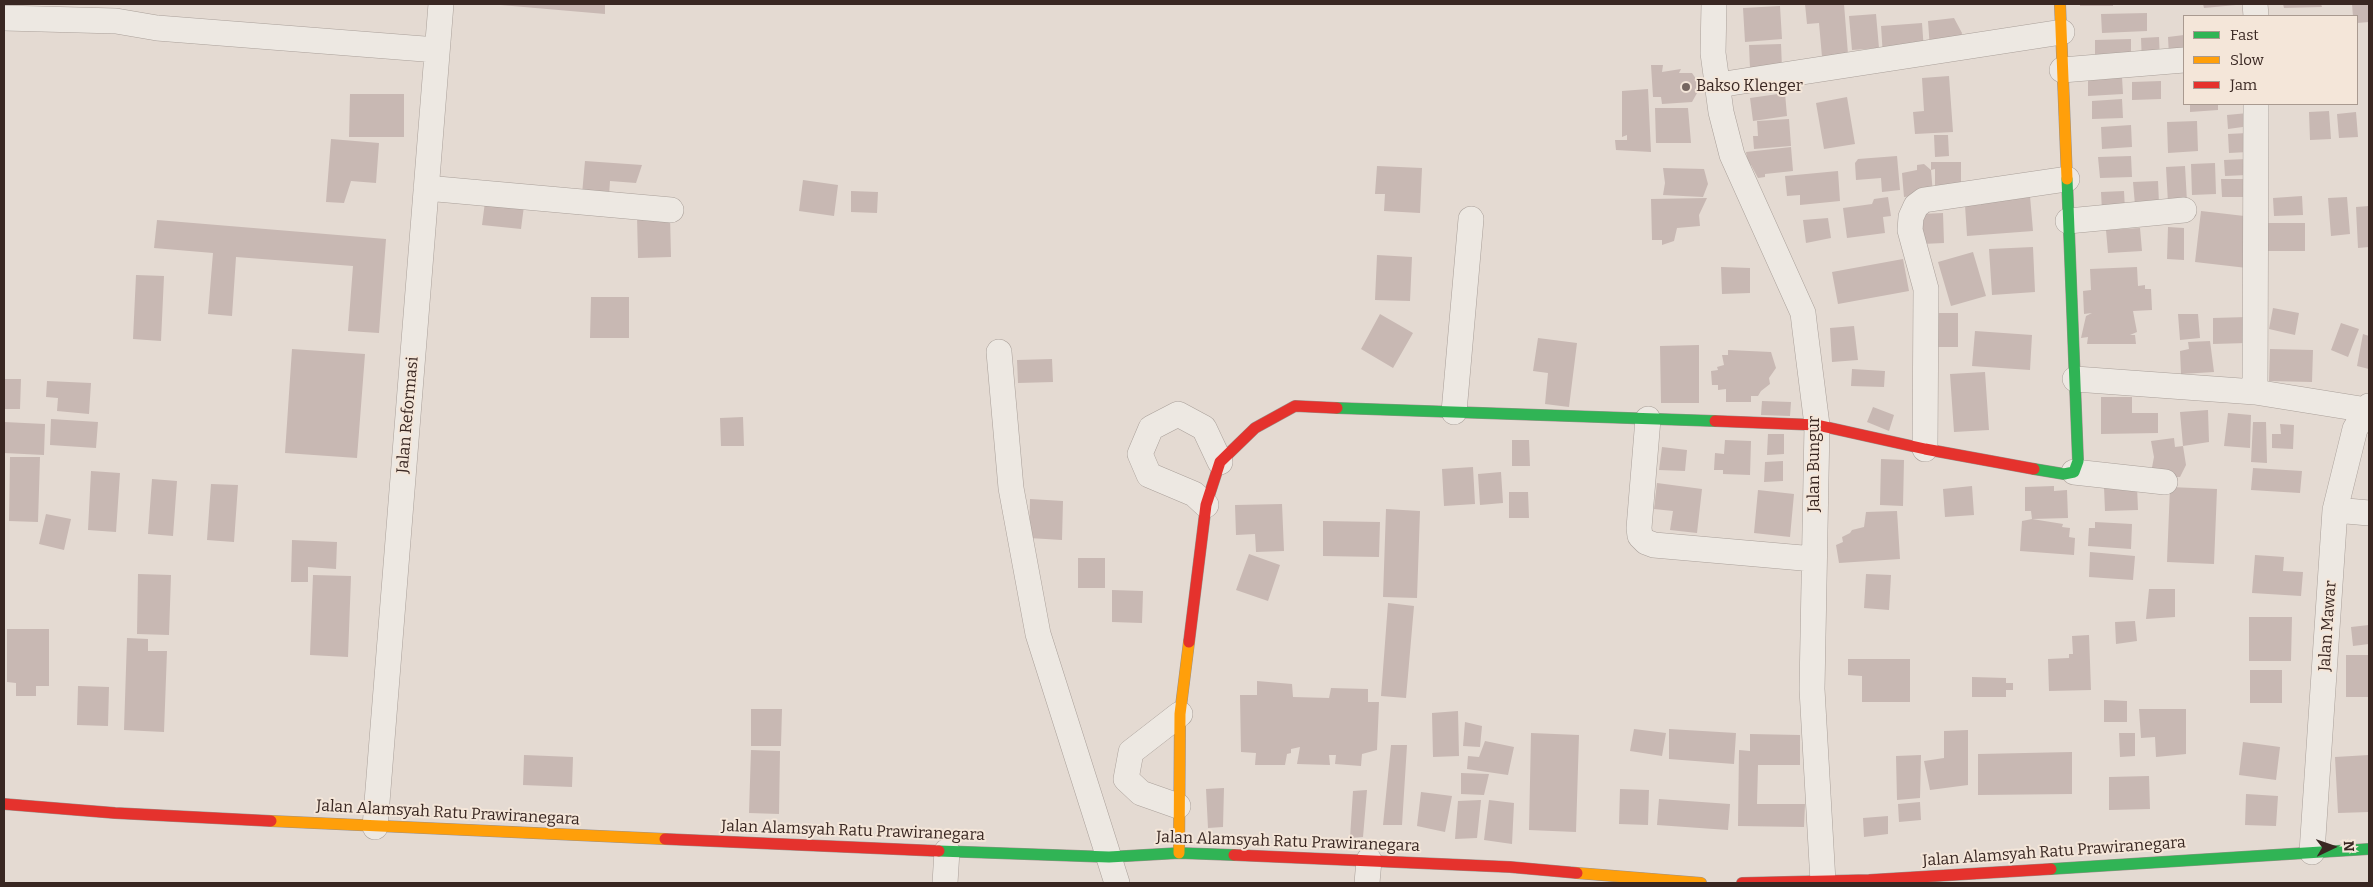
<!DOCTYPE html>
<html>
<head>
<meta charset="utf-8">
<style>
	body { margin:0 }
	#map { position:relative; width:2373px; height:887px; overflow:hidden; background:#e4dad2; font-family:Bitter,serif }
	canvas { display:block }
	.frame { position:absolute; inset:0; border:5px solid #392722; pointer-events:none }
	.legend { position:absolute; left:2183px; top:15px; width:175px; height:90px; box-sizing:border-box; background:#f4e6d9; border:1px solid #a99a90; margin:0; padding:6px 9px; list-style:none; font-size:15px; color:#392722 }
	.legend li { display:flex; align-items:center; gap:10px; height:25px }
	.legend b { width:25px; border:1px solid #a99a90 }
	.north { position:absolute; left:2308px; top:822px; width:50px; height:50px; -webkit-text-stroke:4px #f4e6d9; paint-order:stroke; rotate:87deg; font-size:14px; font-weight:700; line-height:20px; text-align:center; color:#392722 }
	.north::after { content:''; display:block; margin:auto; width:18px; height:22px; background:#392722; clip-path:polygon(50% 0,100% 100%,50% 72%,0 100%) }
</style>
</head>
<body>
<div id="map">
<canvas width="2373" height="887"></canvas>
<div class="frame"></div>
<ul class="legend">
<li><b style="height:6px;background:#30b455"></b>Fast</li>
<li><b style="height:6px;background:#ff9f0a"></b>Slow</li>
<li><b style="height:6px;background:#e5322d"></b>Jam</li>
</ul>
<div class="north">N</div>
</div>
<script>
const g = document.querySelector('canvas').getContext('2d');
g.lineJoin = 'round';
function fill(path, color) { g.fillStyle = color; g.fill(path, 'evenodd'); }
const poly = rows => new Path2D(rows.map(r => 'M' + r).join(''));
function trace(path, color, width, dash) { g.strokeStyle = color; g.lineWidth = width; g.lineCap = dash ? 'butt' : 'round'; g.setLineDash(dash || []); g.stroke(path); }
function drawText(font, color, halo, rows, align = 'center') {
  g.font = font + ' Bitter,serif'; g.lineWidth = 4; g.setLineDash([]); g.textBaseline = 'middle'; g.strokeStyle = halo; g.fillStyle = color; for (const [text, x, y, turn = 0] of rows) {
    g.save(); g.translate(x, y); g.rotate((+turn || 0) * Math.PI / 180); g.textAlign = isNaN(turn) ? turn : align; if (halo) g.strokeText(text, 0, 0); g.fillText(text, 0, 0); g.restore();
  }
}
fill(poly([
	[489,4,605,4,605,14],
	[1805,4,1844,4,1848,54,1822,57,1819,23,1807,24],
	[2080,4,2113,4,2113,6,2080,6],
	[2203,4,2236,4,2236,5,2204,8],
	[2283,4,2321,4,2322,7,2284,8],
	[2352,4,2369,4,2369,22,2357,23,2357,16,2353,16],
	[1780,6,1782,39,1745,42,1743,8],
	[2147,13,2147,31,2102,33,2101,14],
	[1876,14,1879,48,1852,50,1849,16],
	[1954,18,1962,33,1959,46,1930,49,1928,21],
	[1922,23,1924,51,1883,56,1881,26],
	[2184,35,2184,55,2169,56,2168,37],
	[2159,37,2160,62,2142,63,2141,38],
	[2131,39,2131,60,2095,61,2095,40],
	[1781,44,1782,68,1750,69,1749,45],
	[1651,65,1663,65,1662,72,1681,69,1679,73,1692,73,1701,86,1692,102,1662,104,1661,97,1653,97],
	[1949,76,1953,132,1915,134,1913,112,1924,111,1922,78],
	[2122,77,2123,94,2088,96,2088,79],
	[2161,81,2161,99,2132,100,2132,82],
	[1648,89,1651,152,1616,150,1615,140,1627,140,1627,135,1622,137,1622,91],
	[1785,93,1787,116,1753,121,1750,98],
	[350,94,404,94,404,137,349,137],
	[1847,97,1855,144,1824,149,1816,103],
	[2122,99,2123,118,2092,119,2092,101],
	[2190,104,2218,104,2218,110,2190,112],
	[1655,108,1688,108,1691,143,1656,143],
	[2329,111,2331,139,2310,140,2309,112],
	[2356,112,2358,137,2339,138,2337,114],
	[2248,113,2250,126,2228,129,2227,115],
	[1789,119,1791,146,1754,149,1753,136,1758,136,1757,121],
	[2197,121,2198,151,2168,153,2167,122],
	[2131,125,2132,147,2102,149,2101,127],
	[2247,133,2248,152,2229,153,2228,134],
	[1934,135,1948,135,1949,156,1935,157],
	[331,139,379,143,376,183,351,181,344,203,326,202],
	[1791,147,1793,171,1765,174,1765,177,1758,178,1751,165,1748,164,1746,152],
	[1897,156,1900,190,1882,192,1881,178,1856,180,1855,163,1858,159],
	[2131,156,2132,177,2100,178,2098,157],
	[2246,159,2247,175,2225,176,2224,160],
	[585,161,642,165,636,183,610,181,609,196,582,194],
	[1931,162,1961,162,1961,192,1935,192,1935,169,1931,170],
	[2215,163,2216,194,2192,195,2191,164],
	[1924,164,1931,170,1933,194,1904,197,1902,173,1917,170,1917,165],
	[1377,166,1422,168,1420,213,1384,211,1385,194,1375,194],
	[2185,166,2187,202,2168,203,2166,167],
	[1663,168,1704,169,1708,184,1703,197,1663,195,1665,183],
	[1838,171,1840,201,1800,205,1800,195,1787,196,1785,176],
	[2221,179,2248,179,2249,197,2222,197],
	[803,180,838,185,834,216,799,211],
	[2158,181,2159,203,2135,205,2133,182],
	[851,191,878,192,877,213,851,212],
	[2124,191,2125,210,2102,211,2101,192],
	[2030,196,2033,231,1967,236,1965,205,1981,205,1981,199],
	[2302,196,2303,215,2274,216,2273,198],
	[1888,197,1891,216,1883,217,1885,233,1847,238,1843,208,1872,204,1874,199],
	[2347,197,2350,234,2331,236,2328,198],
	[1707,198,1699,215,1700,226,1677,228,1674,241,1662,245,1662,240,1652,240,1651,199],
	[485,202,524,206,521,229,482,225],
	[2369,206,2369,247,2358,248,2356,207],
	[2201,211,2253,217,2247,268,2195,262],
	[1943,213,1944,243,1922,244,1921,214],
	[637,216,670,216,671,257,638,258],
	[1828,218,1831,238,1806,243,1803,220],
	[157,220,386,239,379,333,348,331,353,266,236,257,232,316,208,314,213,253,154,248],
	[2267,223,2305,223,2305,251,2267,251],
	[2168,227,2184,228,2184,260,2167,259],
	[2140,228,2142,251,2108,253,2106,230],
	[2033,247,2035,292,1992,295,1989,249],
	[1973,252,1986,296,1951,306,1938,262],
	[1377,255,1412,257,1410,301,1375,300],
	[1903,259,1909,291,1838,304,1832,272],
	[1721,267,1750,268,1750,293,1722,294],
	[2137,267,2138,286,2145,285,2145,289,2151,289,2152,310,2133,311,2137,332,2130,335,2135,335,2136,344,2087,344,2088,337,2081,338,2086,316,2092,313,2084,314,2083,291,2091,290,2090,269],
	[136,275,164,276,161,341,133,339],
	[591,297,629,297,629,338,590,338],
	[2273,308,2299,313,2295,335,2269,329],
	[1932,313,1958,313,1958,347,1933,347],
	[1380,314,1413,333,1393,368,1361,349],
	[2178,314,2198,314,2200,338,2180,340],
	[2247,317,2247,343,2213,344,2213,318],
	[2341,323,2359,329,2348,357,2331,350],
	[1854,326,1858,360,1832,362,1830,328],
	[1975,331,2032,335,2030,370,1972,366],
	[2363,334,2369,336,2369,369,2357,366],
	[1538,338,1577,343,1569,407,1545,404,1548,373,1533,371],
	[2210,341,2214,372,2181,374,2180,351,2189,349,2188,342],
	[1699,345,1699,403,1661,403,1660,346],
	[292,349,365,354,357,458,285,453],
	[2270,349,2313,350,2312,382,2269,381],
	[1728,350,1771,352,1776,368,1769,378,1770,384,1761,391,1758,396,1751,396,1751,402,1726,402,1726,389,1718,390,1718,385,1712,385,1711,371,1718,370,1717,367,1724,365,1722,355,1728,355],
	[1052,359,1053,382,1018,383,1017,360],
	[1852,369,1885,371,1884,387,1851,386],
	[1985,372,1989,430,1954,432,1950,374],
	[4,379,21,379,20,409,4,409],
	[47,381,91,383,89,414,57,411,58,398,46,397],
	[2101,397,2132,397,2132,413,2158,413,2158,433,2101,434],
	[1762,401,1791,402,1790,416,1761,415],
	[1873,407,1894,415,1889,431,1867,422],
	[2208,410,2209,442,2183,446,2180,412],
	[2228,413,2251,415,2250,448,2224,446],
	[743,417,744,446,721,446,720,418],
	[51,419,98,422,96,448,50,445],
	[4,422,45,424,44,455,4,453],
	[2253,422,2266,422,2267,463,2251,462],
	[2280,424,2294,425,2293,449,2272,448,2272,434,2281,434],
	[1768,434,1784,434,1784,454,1767,455],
	[2174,438,2175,447,2183,446,2186,465,2180,477,2150,478,2154,457,2151,441],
	[1512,440,1529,440,1530,466,1512,466],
	[1725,440,1751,441,1750,475,1723,474,1723,470,1714,470,1715,453,1724,454],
	[1662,447,1687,450,1685,471,1659,470],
	[10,457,40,457,38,522,9,521],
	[1881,459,1904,460,1903,506,1880,505],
	[1783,461,1783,481,1764,482,1765,462],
	[1473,467,1475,504,1444,506,1442,469],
	[2253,468,2302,471,2300,493,2251,490],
	[91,471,120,473,116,532,88,530],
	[1501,472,1503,503,1480,505,1478,474],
	[152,479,177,481,173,536,148,534],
	[1657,483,1702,489,1697,533,1670,530,1673,511,1654,509],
	[211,484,238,485,234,542,207,540],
	[1972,486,1974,515,1945,517,1943,489],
	[2054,486,2054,491,2067,490,2068,518,2032,519,2031,511,2025,511,2025,487],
	[2137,486,2138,510,2105,511,2104,487],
	[2170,487,2217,489,2214,564,2167,562],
	[1758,490,1794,494,1790,537,1754,533],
	[1509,492,1528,492,1529,518,1509,518],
	[1030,499,1063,501,1062,540,1029,538],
	[1282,504,1284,551,1256,552,1255,534,1236,535,1235,505],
	[1386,509,1420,511,1417,598,1383,597],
	[1897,511,1900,559,1839,563,1836,545,1843,542,1842,537,1850,533,1852,530,1864,527,1866,512],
	[46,514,71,519,64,550,39,544],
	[2032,519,2063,524,2062,527,2070,528,2069,537,2075,538,2074,555,2020,551,2022,521],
	[1323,521,1380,522,1379,557,1323,556],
	[2095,522,2132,524,2131,549,2088,546,2089,528,2095,528],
	[292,540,337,542,336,569,308,567,308,582,291,582],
	[2090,552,2135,556,2133,580,2089,577],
	[1249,554,1280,565,1268,601,1236,590],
	[2255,555,2284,557,2283,571,2303,572,2301,596,2252,593],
	[1078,558,1105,558,1105,588,1078,588],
	[138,574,171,575,169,635,137,634],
	[1866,574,1891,575,1889,610,1864,608],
	[313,575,351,576,348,657,310,655],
	[2149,589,2175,589,2175,617,2146,619],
	[1112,590,1143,591,1142,623,1112,622],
	[1388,603,1414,606,1406,698,1381,696],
	[2249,617,2292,617,2291,661,2249,661],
	[2135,621,2137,641,2116,644,2115,622],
	[2369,625,2369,644,2353,646,2351,627],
	[7,629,49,629,49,686,36,686,36,696,16,696,16,683,7,682],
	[2089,635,2091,690,2049,691,2048,659,2069,658,2069,654,2073,654,2072,636],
	[127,638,148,639,148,651,167,651,164,732,124,730],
	[2346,655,2369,655,2369,697,2346,697],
	[1848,659,1910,659,1910,702,1862,702,1862,676,1848,675],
	[2250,670,2282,670,2282,703,2250,703],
	[1972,677,2006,678,2006,683,2013,683,2013,690,2006,690,2006,697,1972,697],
	[1257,681,1292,684,1293,697,1329,698,1331,688,1368,689,1368,702,1379,702,1377,750,1362,754,1361,766,1335,764,1336,755,1329,755,1330,765,1297,764,1300,747,1291,749,1291,753,1287,754,1285,765,1255,765,1256,753,1241,752,1240,695,1257,695],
	[78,686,109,687,108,726,77,725],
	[2104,700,2127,701,2127,722,2104,722],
	[751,709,782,709,781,746,751,746],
	[2139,709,2186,709,2186,754,2156,757,2155,737,2141,738],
	[1458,711,1459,756,1433,757,1432,713],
	[1465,722,1482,726,1480,747,1463,746],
	[1634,729,1666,733,1662,756,1630,751],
	[1669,729,1736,733,1734,764,1669,759],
	[1968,730,1968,785,1930,790,1924,761,1944,758,1944,731],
	[1531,733,1579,735,1576,832,1529,830],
	[2119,733,2135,733,2135,756,2120,757],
	[1750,734,1800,735,1800,765,1758,765,1757,804,1805,804,1804,827,1738,826,1739,750,1750,751],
	[1485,741,1514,747,1508,775,1467,769,1468,756,1479,757],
	[2243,742,2280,747,2276,780,2239,775],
	[1391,745,1407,745,1402,825,1383,825],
	[751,750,780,751,779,814,749,813],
	[2072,752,2072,794,1978,795,1978,754],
	[524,755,573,757,572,787,523,785],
	[1921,755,1920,798,1897,800,1896,756],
	[2369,755,2369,812,2338,813,2335,757],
	[1461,773,1489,774,1484,795,1461,794],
	[2149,776,2150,809,2109,810,2109,777],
	[1224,788,1223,827,1208,828,1206,789],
	[1620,789,1649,790,1648,825,1619,824],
	[1367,790,1363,837,1350,838,1353,791],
	[1421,792,1452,796,1445,832,1417,826],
	[2246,794,2278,796,2276,826,2245,825],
	[1659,799,1730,804,1728,830,1657,825],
	[1481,800,1477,838,1455,839,1458,801],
	[1489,800,1514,803,1512,844,1484,840],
	[1920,802,1921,820,1899,822,1898,804],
	[1888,816,1888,834,1864,837,1863,818]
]), '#c8b8b3');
const street = poly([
	[1714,4,1713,53,1721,112,1732,155,1803,313,1805,330,1817,425,1812,689,1823,882],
	[2255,4,2256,16],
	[4,18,116,21,157,28,437,50],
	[2062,70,2184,60],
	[1718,85,2062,32],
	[426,188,671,210],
	[2068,221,2184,210],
	[999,352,1011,488,1038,634,1117,883],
	[2075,379,2255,392,2367,410],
	[2255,392,2256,104],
	[1454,412,1471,219],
	[1648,419,1639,528,1640,536,1646,542,1654,545,1814,559],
	[1925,449,1926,289,1910,230,1911,217,1916,206,1924,200,2067,179],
	[2074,472,2165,482],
	[1206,505,1194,494,1149,475,1140,454,1151,428,1178,414,1204,428,1220,462],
	[2335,510,2369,513],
	[1178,806,1141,793,1126,779,1131,752,1180,714],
	[375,827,441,4],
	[2312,852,2335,510,2355,429,2369,406],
	[945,883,947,851],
	[1367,883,1369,860]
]);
const fast = poly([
	[1337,408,1715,421],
	[2034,469,2064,474,2074,472,2078,461,2067,179],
	[939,851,1109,857,1179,853,1234,855],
	[2051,869,2369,849]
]);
const slow = poly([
	[2060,4,2067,179],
	[271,821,665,839],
	[1179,853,1180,714,1189,642],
	[1577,873,1701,883]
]);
const jam = poly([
	[1715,421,1817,425,1925,449,2034,469],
	[1189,642,1206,505,1220,462,1255,428,1295,406,1337,408],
	[4,804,115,813,271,821],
	[665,839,939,851],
	[1234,855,1510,867,1577,873],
	[1742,883,1869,880,2051,869]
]);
trace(street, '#aaa09a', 26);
trace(fast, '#9a908a', 12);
trace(slow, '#9a908a', 12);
trace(jam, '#9a908a', 12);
trace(street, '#ede8e2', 25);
trace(fast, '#30b455', 11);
trace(slow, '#ff9f0a', 11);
trace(jam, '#e5322d', 11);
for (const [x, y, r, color] of [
	[1686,87,5,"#756660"]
]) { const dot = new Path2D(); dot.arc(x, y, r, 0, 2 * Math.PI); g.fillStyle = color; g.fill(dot); trace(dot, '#f4e6d9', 2); }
drawText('16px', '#392722', '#f4e6d9', [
	["Bakso Klenger",1696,87]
], 'left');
drawText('16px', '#392722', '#f4e6d9', [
	["Jalan Reformasi",408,415,-85],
	["Jalan Bungur",1815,464,-90],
	["Jalan Mawar",2328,626,-86],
	["Jalan Alamsyah Ratu Prawiranegara",448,813,3],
	["Jalan Alamsyah Ratu Prawiranegara",853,831,2],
	["Jalan Alamsyah Ratu Prawiranegara",1288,842,2],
	["Jalan Alamsyah Ratu Prawiranegara",2054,852,-4]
]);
</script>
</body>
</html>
